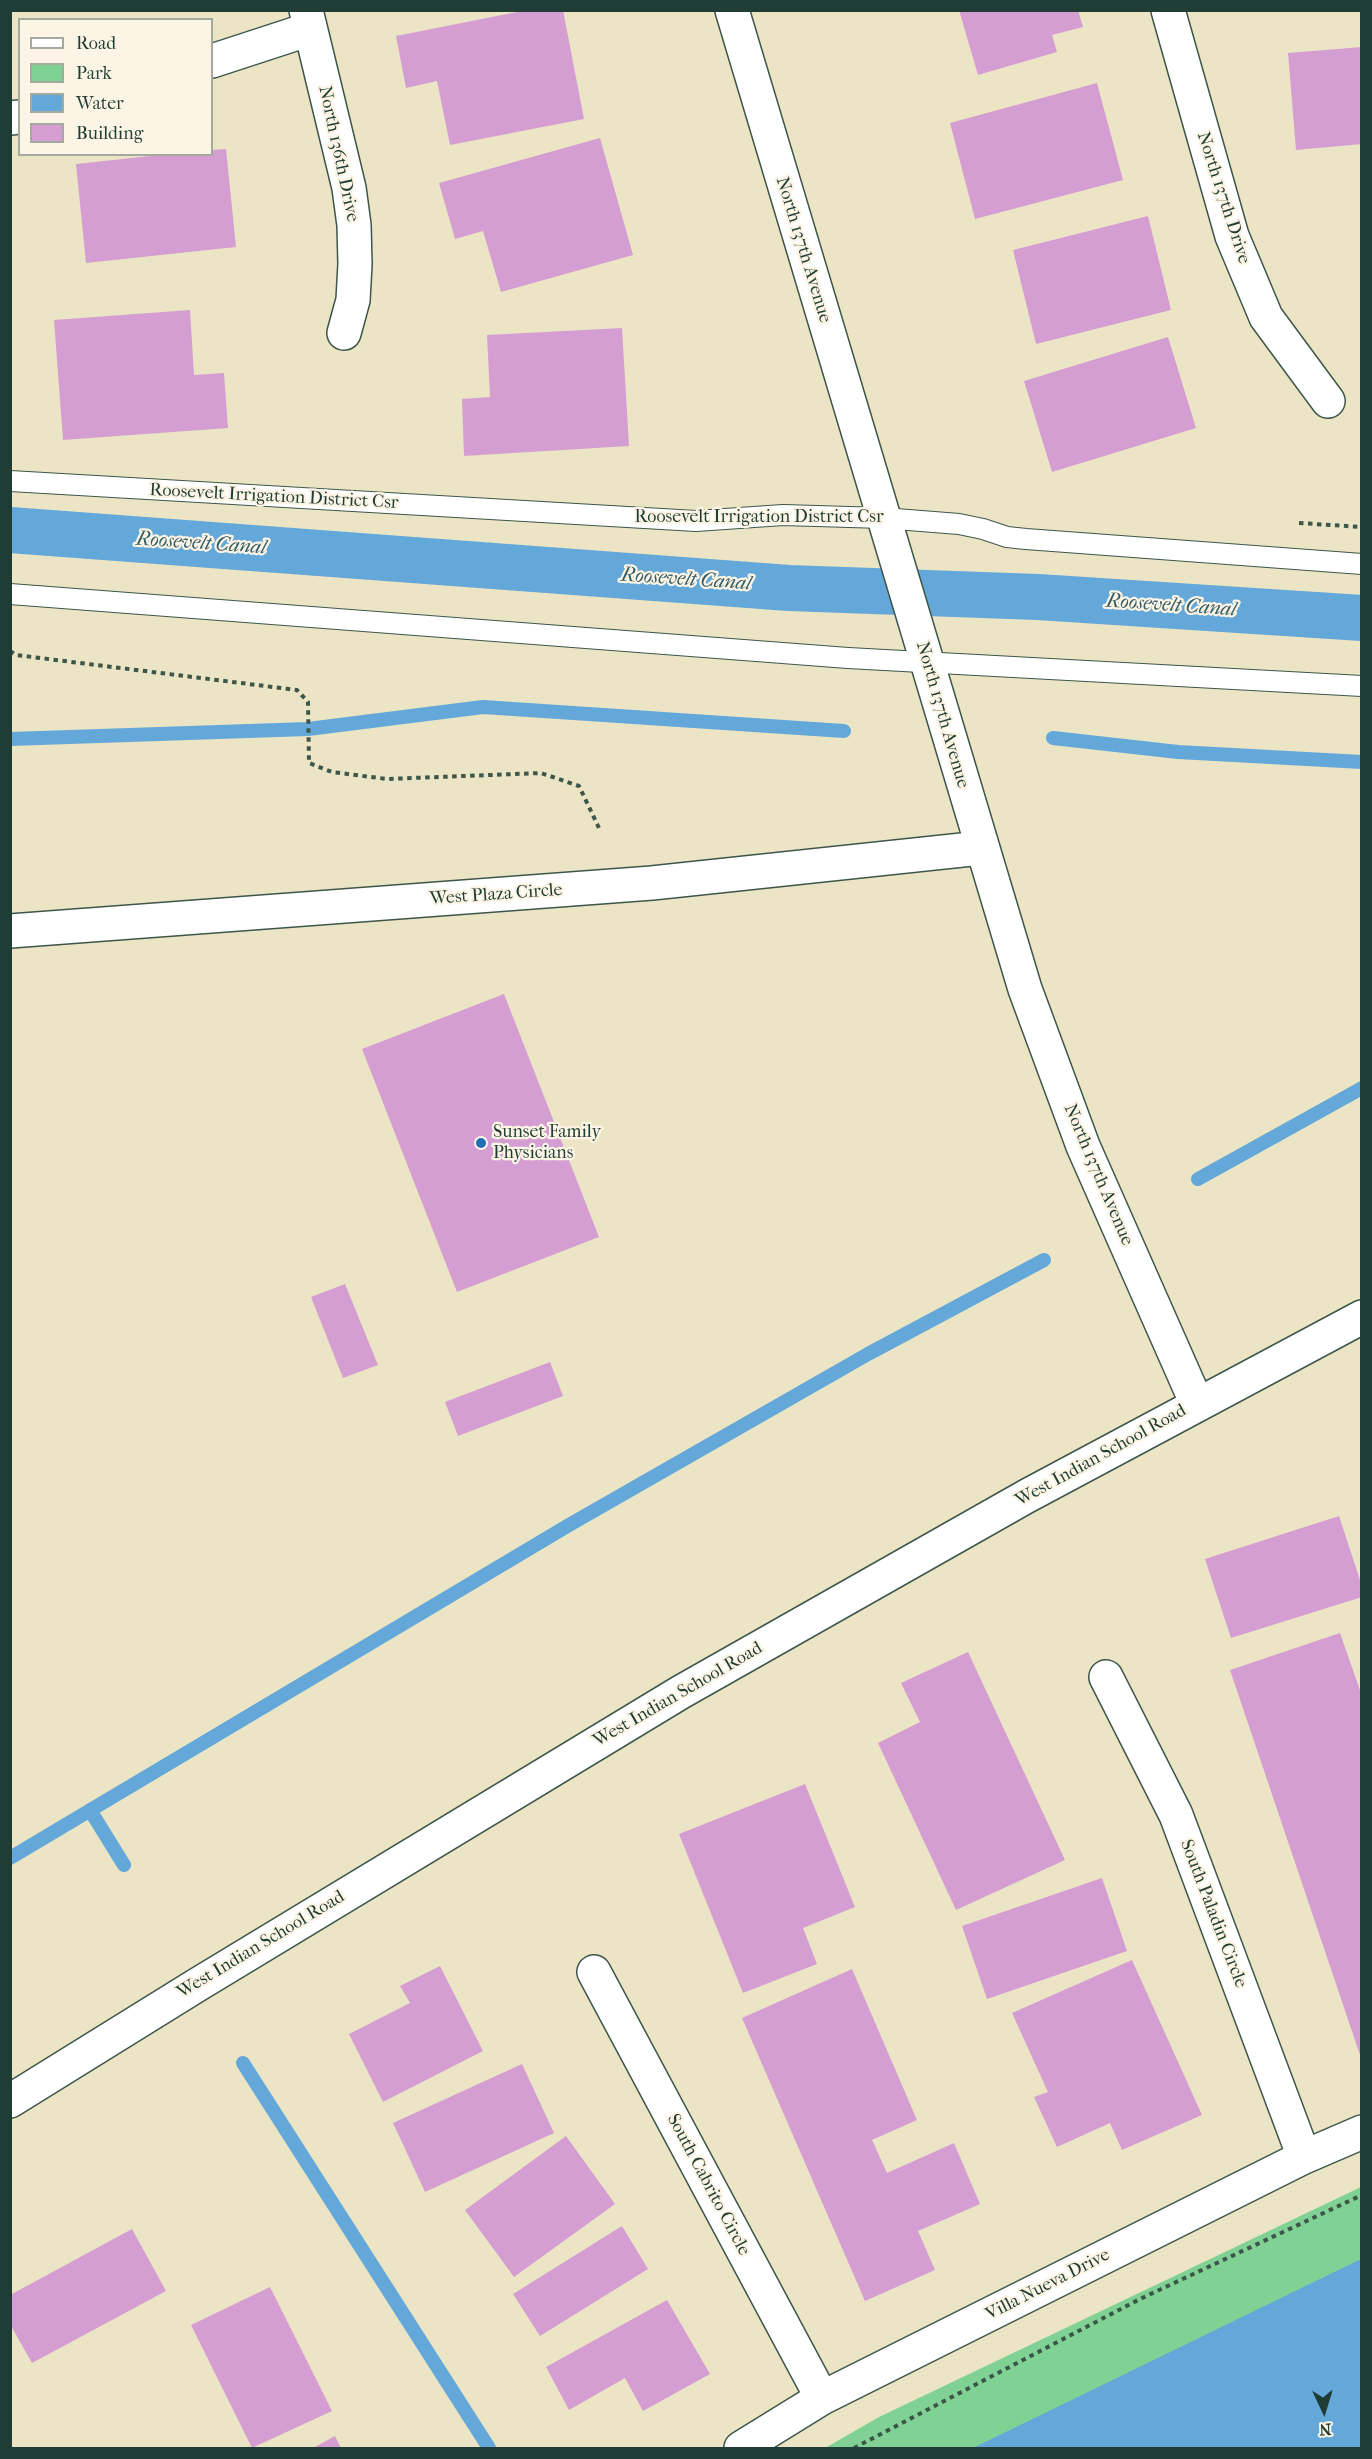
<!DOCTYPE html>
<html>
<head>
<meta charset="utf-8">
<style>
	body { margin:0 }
	#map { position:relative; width:1372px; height:2459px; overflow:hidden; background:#ece5c5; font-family:"IM FELL French Canon",serif }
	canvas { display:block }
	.frame { position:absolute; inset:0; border:12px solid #1f3d34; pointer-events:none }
	.legend { position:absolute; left:18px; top:18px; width:195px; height:138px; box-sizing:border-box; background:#fcf5e5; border:2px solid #a4ab9e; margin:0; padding:8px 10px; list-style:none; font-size:18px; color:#1f3d34 }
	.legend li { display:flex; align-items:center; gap:12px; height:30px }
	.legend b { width:30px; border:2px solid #a4ab9e }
	.north { position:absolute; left:1294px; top:2381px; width:60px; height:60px; -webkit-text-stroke:4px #fcf5e5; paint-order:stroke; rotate:176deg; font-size:16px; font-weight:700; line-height:24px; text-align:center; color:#1f3d34 }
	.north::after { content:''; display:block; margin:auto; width:21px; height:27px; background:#1f3d34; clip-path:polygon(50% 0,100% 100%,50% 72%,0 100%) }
</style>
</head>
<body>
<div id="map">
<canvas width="1372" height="2459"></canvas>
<div class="frame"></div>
<ul class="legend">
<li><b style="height:8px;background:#fff"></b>Road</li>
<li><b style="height:16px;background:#80d294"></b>Park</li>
<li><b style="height:16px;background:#63a8d9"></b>Water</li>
<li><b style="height:16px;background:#d59ed2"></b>Building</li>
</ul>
<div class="north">N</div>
</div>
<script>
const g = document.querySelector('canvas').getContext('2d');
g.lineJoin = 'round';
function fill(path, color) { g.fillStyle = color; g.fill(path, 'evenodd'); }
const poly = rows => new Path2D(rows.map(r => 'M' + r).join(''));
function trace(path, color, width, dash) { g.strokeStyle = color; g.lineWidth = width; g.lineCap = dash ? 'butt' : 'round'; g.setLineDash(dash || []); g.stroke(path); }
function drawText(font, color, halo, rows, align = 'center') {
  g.font = font + ' "IM FELL French Canon",serif'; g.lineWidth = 4.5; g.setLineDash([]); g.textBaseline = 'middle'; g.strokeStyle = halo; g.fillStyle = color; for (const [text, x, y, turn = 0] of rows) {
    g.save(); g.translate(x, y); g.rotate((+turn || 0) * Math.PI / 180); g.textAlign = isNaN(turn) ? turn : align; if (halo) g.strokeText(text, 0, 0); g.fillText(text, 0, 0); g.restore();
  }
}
fill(poly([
	[1361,2187,1361,2448,825,2448,879,2417]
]), '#80d294');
fill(poly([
	[1361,2259,1361,2448,973,2448]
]), '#63a8d9');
trace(poly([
	[1053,738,1178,752,1362,762],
	[10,739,308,729,483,707,844,731],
	[1198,1179,1362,1088],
	[90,1810,124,1865],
	[10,1858,569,1525,868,1354,1044,1260],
	[243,2063,489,2448]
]), '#63a8d9', 14);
trace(poly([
	[10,530,789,588,1038,597,1362,618]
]), '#63a8d9', 46);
fill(poly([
	[527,10,563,10,584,119,450,145,437,81,406,88,396,36],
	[959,10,1078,10,1083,27,1052,35,1057,52,978,75],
	[1362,47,1362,144,1296,150,1288,53],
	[1097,83,1123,180,975,219,950,123],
	[600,138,633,255,501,292,483,231,455,239,439,183],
	[226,149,236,247,86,263,76,164,169,154,212,154,212,150],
	[1148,216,1171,310,1036,344,1013,250],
	[190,310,194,375,224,373,228,428,63,440,54,320],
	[622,328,629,446,464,456,462,399,490,397,487,335],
	[1168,337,1196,428,1052,472,1024,381],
	[504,994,599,1237,457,1292,362,1049],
	[345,1284,378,1365,343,1378,311,1297],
	[550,1362,563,1396,458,1436,445,1402],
	[1339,1516,1362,1586,1362,1597,1231,1638,1205,1559],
	[1340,1633,1362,1696,1361,2058,1230,1670],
	[968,1652,1065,1860,956,1910,878,1743,920,1722,901,1683],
	[805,1784,855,1907,803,1928,817,1964,743,1993,679,1834],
	[1102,1878,1127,1951,987,1999,962,1926],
	[1132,1960,1202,2115,1122,2150,1110,2123,1057,2147,1034,2097,1048,2092,1012,2013],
	[440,1966,483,2051,383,2102,349,2034,410,2003,400,1986],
	[852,1969,917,2120,872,2140,887,2173,954,2143,980,2204,918,2231,935,2270,865,2301,742,2018],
	[522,2064,554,2133,425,2192,393,2123],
	[566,2136,615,2204,514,2277,465,2210],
	[622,2226,648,2269,540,2336,513,2294],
	[132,2229,166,2291,32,2363,10,2324,10,2295],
	[270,2287,332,2411,252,2448,191,2325],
	[667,2300,710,2374,643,2411,625,2378,569,2410,546,2367],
	[335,2436,341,2448,313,2448]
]), '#d59ed2');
const service = poly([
	[10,481,696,521,783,515,883,518,959,524,983,529,1007,537,1026,539,1362,564],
	[10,594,848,658,1362,686]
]);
const minor = poly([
	[306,10,349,188,354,225,355,264,353,300,344,333],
	[1168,10,1232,236,1266,317,1328,401],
	[212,61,310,29],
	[10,118,20,117],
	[10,931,652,883,981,848],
	[1106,1677,1176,1815,1304,2157],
	[594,1972,822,2398],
	[741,2448,822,2398,1304,2157,1362,2132]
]);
const tertiary = poly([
	[732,10,1025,989,1083,1146,1197,1404]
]);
const secondary = poly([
	[10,2101,197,1985,681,1692,1027,1496,1362,1317]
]);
trace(service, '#3e564a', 22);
trace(minor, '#3e564a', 36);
trace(tertiary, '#3e564a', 36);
trace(secondary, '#3e564a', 36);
trace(poly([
	[1299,523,1362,527],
	[10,651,16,655,297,690,308,702,309,763,332,772,387,779,541,773,579,786,599,828],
	[854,2448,1140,2299,1362,2195]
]), '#3e564a', 4, [4.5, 4.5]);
trace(service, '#fff', 20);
trace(minor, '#fff', 33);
trace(tertiary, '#fff', 33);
trace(secondary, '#fff', 33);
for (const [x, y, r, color] of [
	[481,1143,6,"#1f6fb2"]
]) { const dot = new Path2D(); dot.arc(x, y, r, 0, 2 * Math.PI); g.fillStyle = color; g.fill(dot); trace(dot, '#fcf5e5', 2); }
drawText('18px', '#1f3d34', '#fcf5e5', [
	["North 136th Drive",338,154,78],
	["North 137th Drive",1223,198,72],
	["North 137th Avenue",803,250,73],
	["Roosevelt Irrigation District Csr",274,497,3],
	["Roosevelt Irrigation District Csr",759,518],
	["North 137th Avenue",942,715,74],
	["West Plaza Circle",496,895,-4],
	["North 137th Avenue",1098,1175,67],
	["West Indian School Road",1101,1456,-29],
	["West Indian School Road",678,1695,-30],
	["South Paladin Circle",1213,1914,69],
	["West Indian School Road",261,1945,-31],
	["South Cabrito Circle",708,2185,62],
	["Villa Nueva Drive",1048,2285,-27]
]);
drawText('18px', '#1f3d34', '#fcf5e5', [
	["Sunset Family",493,1133],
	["Physicians",493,1154]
], 'left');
drawText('italic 20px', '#335d66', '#fcf5e5', [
	["Roosevelt Canal",201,544,4],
	["Roosevelt Canal",686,580,4],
	["Roosevelt Canal",1171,606,4]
]);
</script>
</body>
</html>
